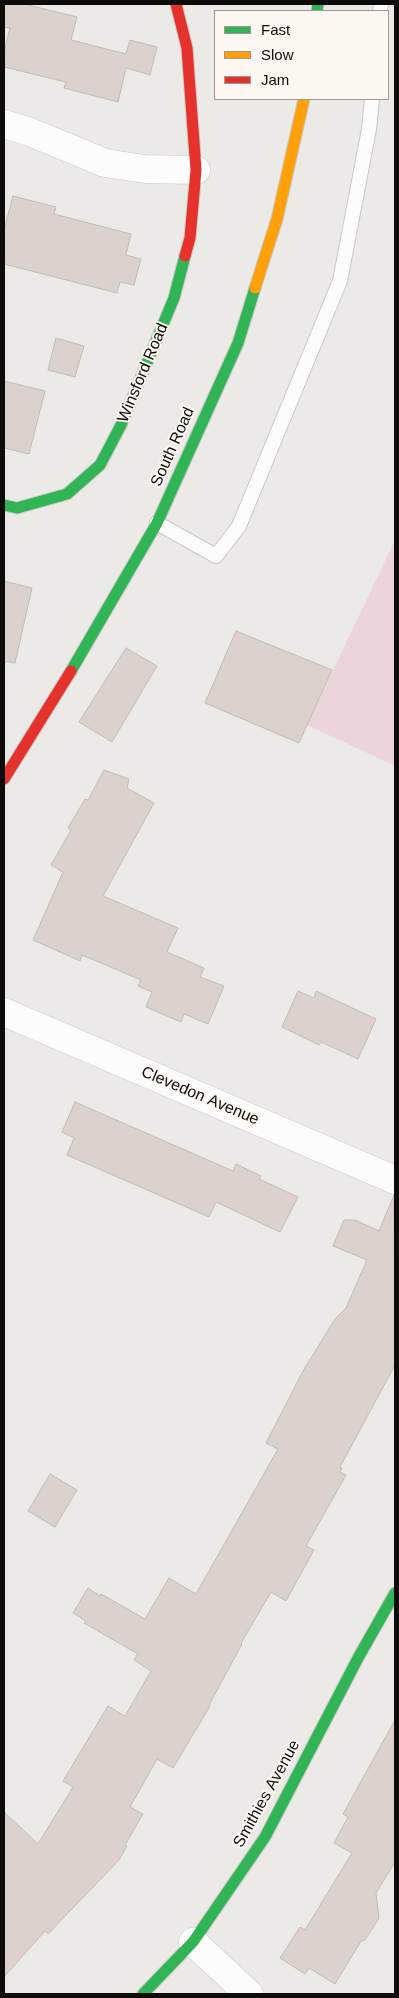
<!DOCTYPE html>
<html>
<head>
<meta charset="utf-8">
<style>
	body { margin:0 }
	#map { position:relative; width:399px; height:1998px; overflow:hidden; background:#eceae7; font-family:Arial,sans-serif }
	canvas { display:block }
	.frame { position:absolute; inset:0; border:5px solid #0e0c0a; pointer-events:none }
	.legend { position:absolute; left:214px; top:10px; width:175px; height:90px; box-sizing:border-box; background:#fcf7f1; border:1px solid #9d9995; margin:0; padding:6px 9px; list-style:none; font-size:15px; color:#0e0c0a }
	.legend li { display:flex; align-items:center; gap:10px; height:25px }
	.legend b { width:25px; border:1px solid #9d9995 }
</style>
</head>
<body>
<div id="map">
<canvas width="399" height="1998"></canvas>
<div class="frame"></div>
<ul class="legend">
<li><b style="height:6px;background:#30b455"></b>Fast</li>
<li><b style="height:6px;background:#ff9f0a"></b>Slow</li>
<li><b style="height:6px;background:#e5322d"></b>Jam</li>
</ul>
</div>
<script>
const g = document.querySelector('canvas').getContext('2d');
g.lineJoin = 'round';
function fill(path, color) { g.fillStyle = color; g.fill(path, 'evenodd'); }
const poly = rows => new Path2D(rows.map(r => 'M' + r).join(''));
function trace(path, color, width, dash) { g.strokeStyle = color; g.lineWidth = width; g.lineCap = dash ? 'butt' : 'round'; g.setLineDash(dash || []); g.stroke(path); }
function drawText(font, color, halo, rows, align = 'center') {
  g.font = font + ' Arial,sans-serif'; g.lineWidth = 4; g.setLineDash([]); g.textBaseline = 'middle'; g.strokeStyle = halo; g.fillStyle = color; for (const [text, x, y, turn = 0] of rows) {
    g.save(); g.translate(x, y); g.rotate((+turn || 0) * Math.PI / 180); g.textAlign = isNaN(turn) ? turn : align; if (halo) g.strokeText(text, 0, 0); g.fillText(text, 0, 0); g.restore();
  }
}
fill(poly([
	[395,540,395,766,307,725]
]), '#ecd5d8');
const building = poly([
	[4,4,24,4,77,17,71,40,126,54,130,40,157,47,150,75,126,68,118,102,64,88,66,82,4,67,4,52,10,28,4,27,4,4],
	[13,196,56,207,54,214,131,234,126,255,141,259,134,285,120,282,117,293,4,264,4,230,13,196],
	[56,338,84,346,75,377,48,370,56,338],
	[4,381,45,391,29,454,4,448,4,381],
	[4,581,32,588,15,663,4,661,4,581],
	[236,631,332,670,299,743,205,703,236,631],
	[126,648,157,666,112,742,79,722,126,648],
	[104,770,129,779,127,788,154,803,103,896,178,928,167,952,204,968,200,977,224,986,208,1024,184,1014,181,1022,146,1007,152,992,138,986,141,980,82,955,80,961,33,940,63,872,51,865,71,830,68,828,85,799,88,800,104,770],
	[298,991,314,998,316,991,376,1019,358,1059,321,1042,319,1045,282,1027,298,991],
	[75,1102,233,1171,236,1164,261,1176,259,1179,298,1197,280,1232,216,1202,209,1217,67,1155,74,1138,62,1132,75,1102],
	[394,1195,395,1365,340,1467,342,1468,340,1472,346,1475,306,1546,314,1550,286,1601,271,1592,241,1643,242,1644,209,1705,210,1706,173,1768,157,1759,130,1807,143,1814,125,1845,127,1846,119,1860,48,1934,45,1931,4,1977,4,1812,38,1844,73,1787,63,1781,108,1706,125,1716,151,1671,134,1660,138,1654,84,1623,86,1621,73,1613,88,1588,100,1596,101,1594,145,1619,169,1578,196,1594,278,1449,266,1443,303,1371,335,1319,346,1308,367,1260,333,1246,344,1220,355,1220,379,1231,394,1195],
	[50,1474,77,1490,55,1527,28,1511,50,1474],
	[395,1720,395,1862,376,1893,379,1918,365,1940,361,1941,335,1984,309,1968,305,1974,280,1958,300,1927,305,1930,352,1853,334,1843,348,1817,343,1814,395,1720]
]);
fill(building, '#dcd1cd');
trace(building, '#bebbb9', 1);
const lane = poly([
	[380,11,381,4],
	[157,523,216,556,239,526,340,281,369,129,372,99]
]);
const street = poly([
	[4,124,30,132,105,163,145,169,196,170],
	[4,1012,395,1180],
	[193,1942,249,1994]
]);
const fast = poly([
	[317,11,318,4],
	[4,505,17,508,67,494,100,465,121,425,174,298,185,256],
	[71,671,157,523,238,343,255,288],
	[143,1994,193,1942,265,1837,358,1658,395,1593]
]);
const slow = poly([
	[255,288,277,219,304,99]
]);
const jam = poly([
	[176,4,187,48,196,170,190,238,185,256],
	[4,779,71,671]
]);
trace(lane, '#c9c7c4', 16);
trace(street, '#c9c7c4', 29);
trace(fast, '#c9c7c4', 13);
trace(slow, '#c9c7c4', 13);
trace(jam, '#c9c7c4', 13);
trace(lane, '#fcfcfb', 14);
trace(street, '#fcfcfb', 28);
trace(fast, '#30b455', 11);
trace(slow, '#ff9f0a', 11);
trace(jam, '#e5322d', 11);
drawText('16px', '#0e0c0a', '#fcf7f1', [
	["Winsford Road",143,373,-67],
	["South Road",173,447,-66],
	["Clevedon Avenue",200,1096,23],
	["Smithies Avenue",267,1794,-61]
]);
</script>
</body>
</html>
